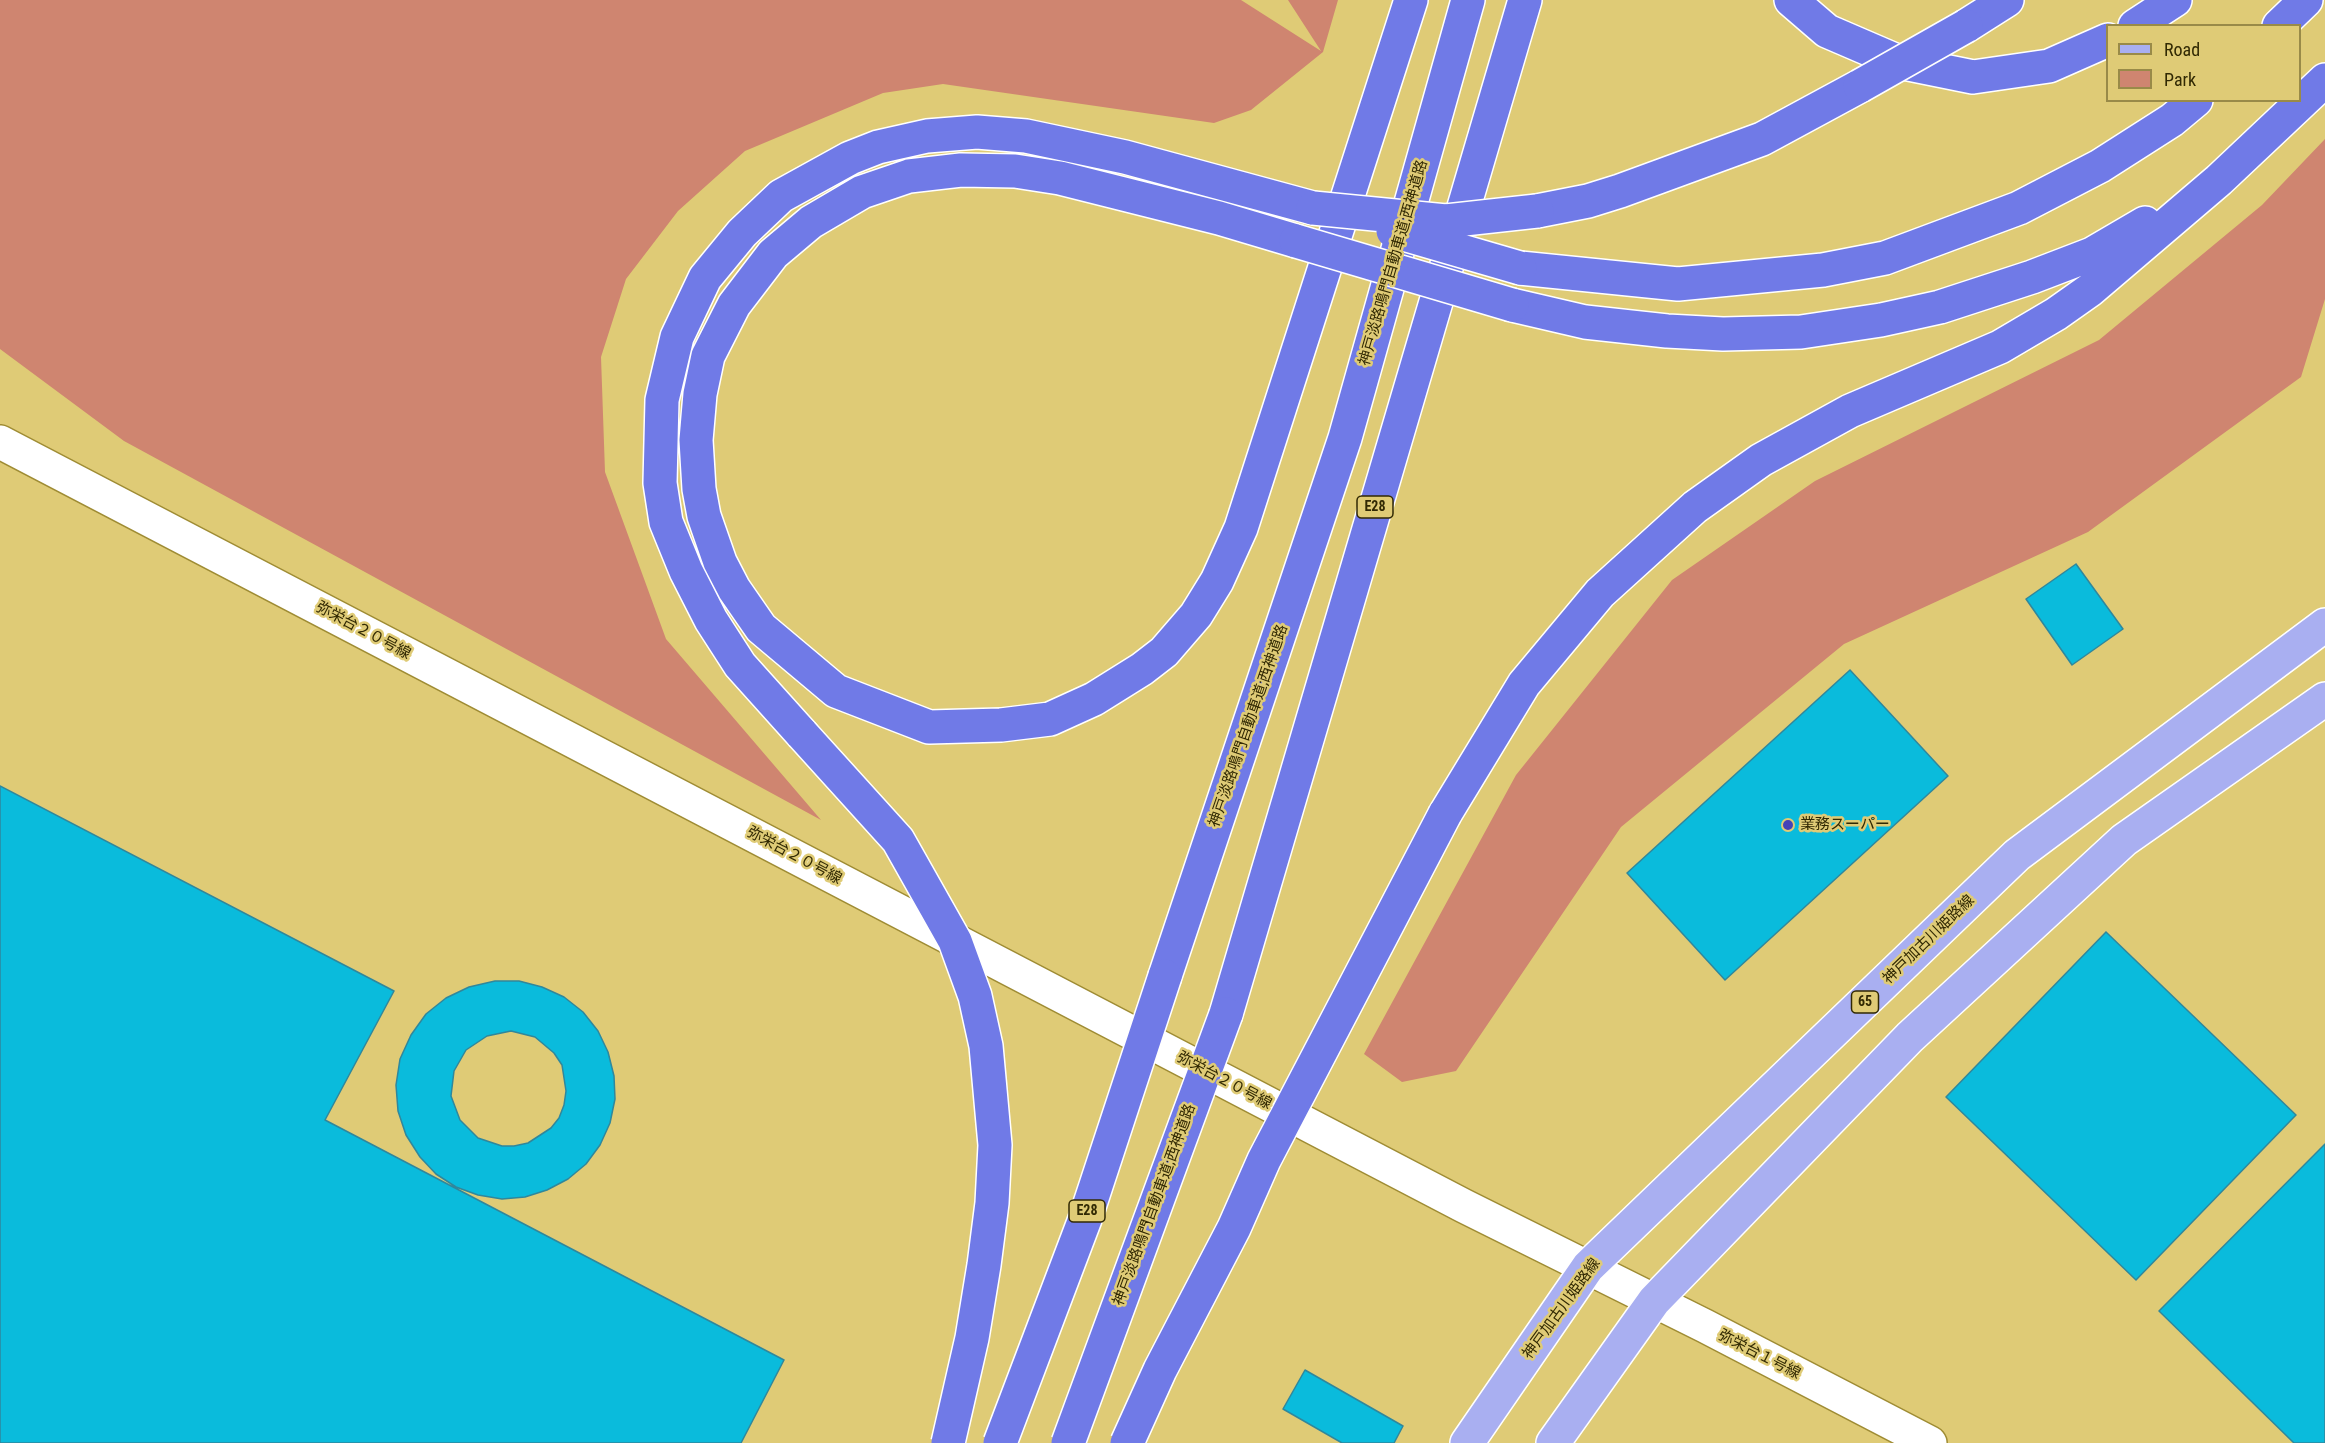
<!DOCTYPE html>
<html>
<head>
<meta charset="utf-8">
<style>
	body { margin:0 }
	#map { position:relative; width:2325px; height:1443px; overflow:hidden; background:#dfcb76; font-family:"Roboto Condensed",sans-serif }
	canvas { display:block }
	.legend { position:absolute; left:2106px; top:24px; width:195px; height:78px; box-sizing:border-box; background:#dfcb76; border:2px solid #998a48; margin:0; padding:8px 10px; list-style:none; font-size:18px; color:#312903 }
	.legend li { display:flex; align-items:center; gap:12px; height:30px }
	.legend b { width:30px; border:2px solid #998a48 }
</style>
</head>
<body>
<div id="map">
<canvas width="2325" height="1443"></canvas>
<ul class="legend">
<li><b style="height:8px;background:#a9aff1"></b>Road</li>
<li><b style="height:16px;background:#cf8570"></b>Park</li>
</ul>
</div>
<script>
const g = document.querySelector('canvas').getContext('2d');
g.lineJoin = 'round';
function fill(path, color) { g.fillStyle = color; g.fill(path, 'evenodd'); }
const poly = rows => new Path2D(rows.map(r => 'M' + r).join(''));
function trace(path, color, width, dash) { g.strokeStyle = color; g.lineWidth = width; g.lineCap = dash ? 'butt' : 'round'; g.setLineDash(dash || []); g.stroke(path); }
function drawText(font, color, halo, rows, align = 'center') {
  g.font = font + ' "Roboto Condensed","Noto Sans JP",sans-serif'; g.lineWidth = 5; g.setLineDash([]); g.textBaseline = 'middle'; g.strokeStyle = halo; g.fillStyle = color; for (const [text, x, y, turn = 0] of rows) {
    g.save(); g.translate(x, y); g.rotate((+turn || 0) * Math.PI / 180); g.textAlign = isNaN(turn) ? turn : align; if (halo) g.strokeText(text, 0, 0); g.fillText(text, 0, 0); g.restore();
  }
}
fill(poly([
	[0,0,1241,0,1321,51,1288,0,1338,0,1323,52,1251,110,1214,123,943,84,883,93,745,151,678,211,626,279,601,357,605,472,666,639,821,820,124,441,0,349],
	[2325,139,2325,299,2301,377,2088,532,1844,644,1621,827,1456,1071,1402,1082,1364,1054,1516,775,1672,580,1815,481,2099,340,2262,205]
]), '#cf8570');
const building = poly([
	[2076,564,2123,629,2072,665,2026,599,2076,564],
	[1850,670,1948,776,1725,980,1627,873,1850,670],
	[0,786,394,991,325,1120,784,1360,741,1443,0,1443,0,786],
	[2106,932,2296,1115,2136,1280,1946,1097,2106,932],
	[495,981,519,981,542,987,564,997,583,1012,598,1031,608,1052,614,1076,615,1099,610,1123,600,1145,586,1164,568,1179,547,1190,525,1197,502,1199,478,1195,456,1187,436,1174,420,1157,406,1135,398,1111,396,1085,400,1059,411,1035,426,1014,446,998,469,987,495,981],
	[511,1031,535,1037,554,1053,562,1065,566,1091,564,1105,559,1118,551,1128,528,1143,514,1146,502,1146,478,1138,460,1120,451,1096,454,1071,466,1050,487,1036,511,1031],
	[2325,1144,2325,1443,2294,1443,2159,1311,2325,1144],
	[1305,1370,1403,1426,1394,1443,1342,1443,1283,1409,1305,1370]
]);
fill(building, '#0abbdc');
trace(building, '#30879c', 1.5);
const tertiary = poly([
	[0,442,1464,1206,1705,1326,1930,1443]
]);
const primary = poly([
	[1467,1443,1588,1267,2017,855,2325,625],
	[1553,1443,1654,1301,1910,1037,2124,840,2325,699]
]);
const motorway = poly([
	[1791,0,1827,31,1899,62,1973,77,2049,66,2108,40],
	[1966,26,2007,0],
	[2135,26,2175,0],
	[2279,26,2306,0],
	[1537,211,1588,201,1620,191,1762,139,1860,86],
	[1296,241,1219,218,1060,178,1015,171,961,170,909,176,862,192,811,222,773,254,734,305,708,356,700,394,696,440,699,489,704,516,720,562,734,589,761,628,836,691,929,727,1001,725,1050,719,1094,699,1142,669,1164,652,1196,615,1217,581,1241,528,1411,0],
	[1520,268,1678,284,1823,270,1885,258,2019,208,2100,166,2172,120,2196,100],
	[1512,305,1585,322,1667,331,1723,334,1801,332,1881,320,1940,307,2032,277,2092,254,2145,223],
	[802,734,740,665,711,620,686,571,666,522,660,483,662,400,677,337,705,278,742,233,781,196,850,158,878,147,927,136,977,132,1026,136,1125,157,1313,208],
	[1445,814,1524,684,1600,593,1695,507,1761,460,1850,411,2000,347,2056,314,2090,290,2219,180,2325,80],
	[1165,976,1345,438,1468,0],
	[1226,1014,1525,0]
]);
trace(tertiary, '#9f8c34', 36);
trace(primary, '#fff', 36);
trace(motorway, '#fff', 36);
trace(tertiary, '#fff', 33);
trace(primary, '#a9aff1', 33);
trace(motorway, '#707ae7', 33);
const motorwayBridge = poly([
	[1860,86,1966,26],
	[1313,208,1446,221,1537,211],
	[1393,231,1520,268],
	[1296,241,1512,305],
	[802,734,898,840,955,941,975,996,986,1046,995,1145,992,1203,984,1265,972,1338,948,1443],
	[1000,1443,1085,1219,1165,976],
	[1068,1443,1226,1014],
	[1127,1443,1160,1370,1234,1228,1264,1160,1445,814]
]);
trace(motorwayBridge, '#fff', 36, []);
trace(motorwayBridge, '#707ae7', 33);
for (const [x, y, r, color] of [
	[1788,825,6,"#4443b8"]
]) { const dot = new Path2D(); dot.arc(x, y, r, 0, 2 * Math.PI); g.fillStyle = color; g.fill(dot); trace(dot, '#dfcb76', 2); }
for (const [x, y, w] of [
	[1375,507,36],
	[1865,1002,27],
	[1087,1211,36]
]) { const box = new Path2D(); box.roundRect(x - w / 2, y - 11, w, 22, 4.5); g.fillStyle = '#dfcb76'; g.fill(box); trace(box, '#312903', 1.5); }
drawText('bold 14px', '#312903', null, [
	["E28",1375,507],
	["65",1865,1002],
	["E28",1087,1211]
]);
drawText('15px', '#312903', '#dfcb76', [
	["神戸淡路鳴門自動車道;西神道路",1394,263,-74],
	["弥栄台２０号線",363,631,28],
	["神戸淡路鳴門自動車道;西神道路",1249,726,-71],
	["弥栄台２０号線",794,856,28],
	["神戸加古川姫路線",1929,940,-44],
	["弥栄台２０号線",1224,1081,28],
	["神戸淡路鳴門自動車道;西神道路",1155,1205,-70],
	["神戸加古川姫路線",1562,1309,-54],
	["弥栄台１号線",1759,1355,27]
]);
drawText('15px', '#312903', '#dfcb76', [
	["業務スーパー",1800,825]
], 'left');
</script>
</body>
</html>
